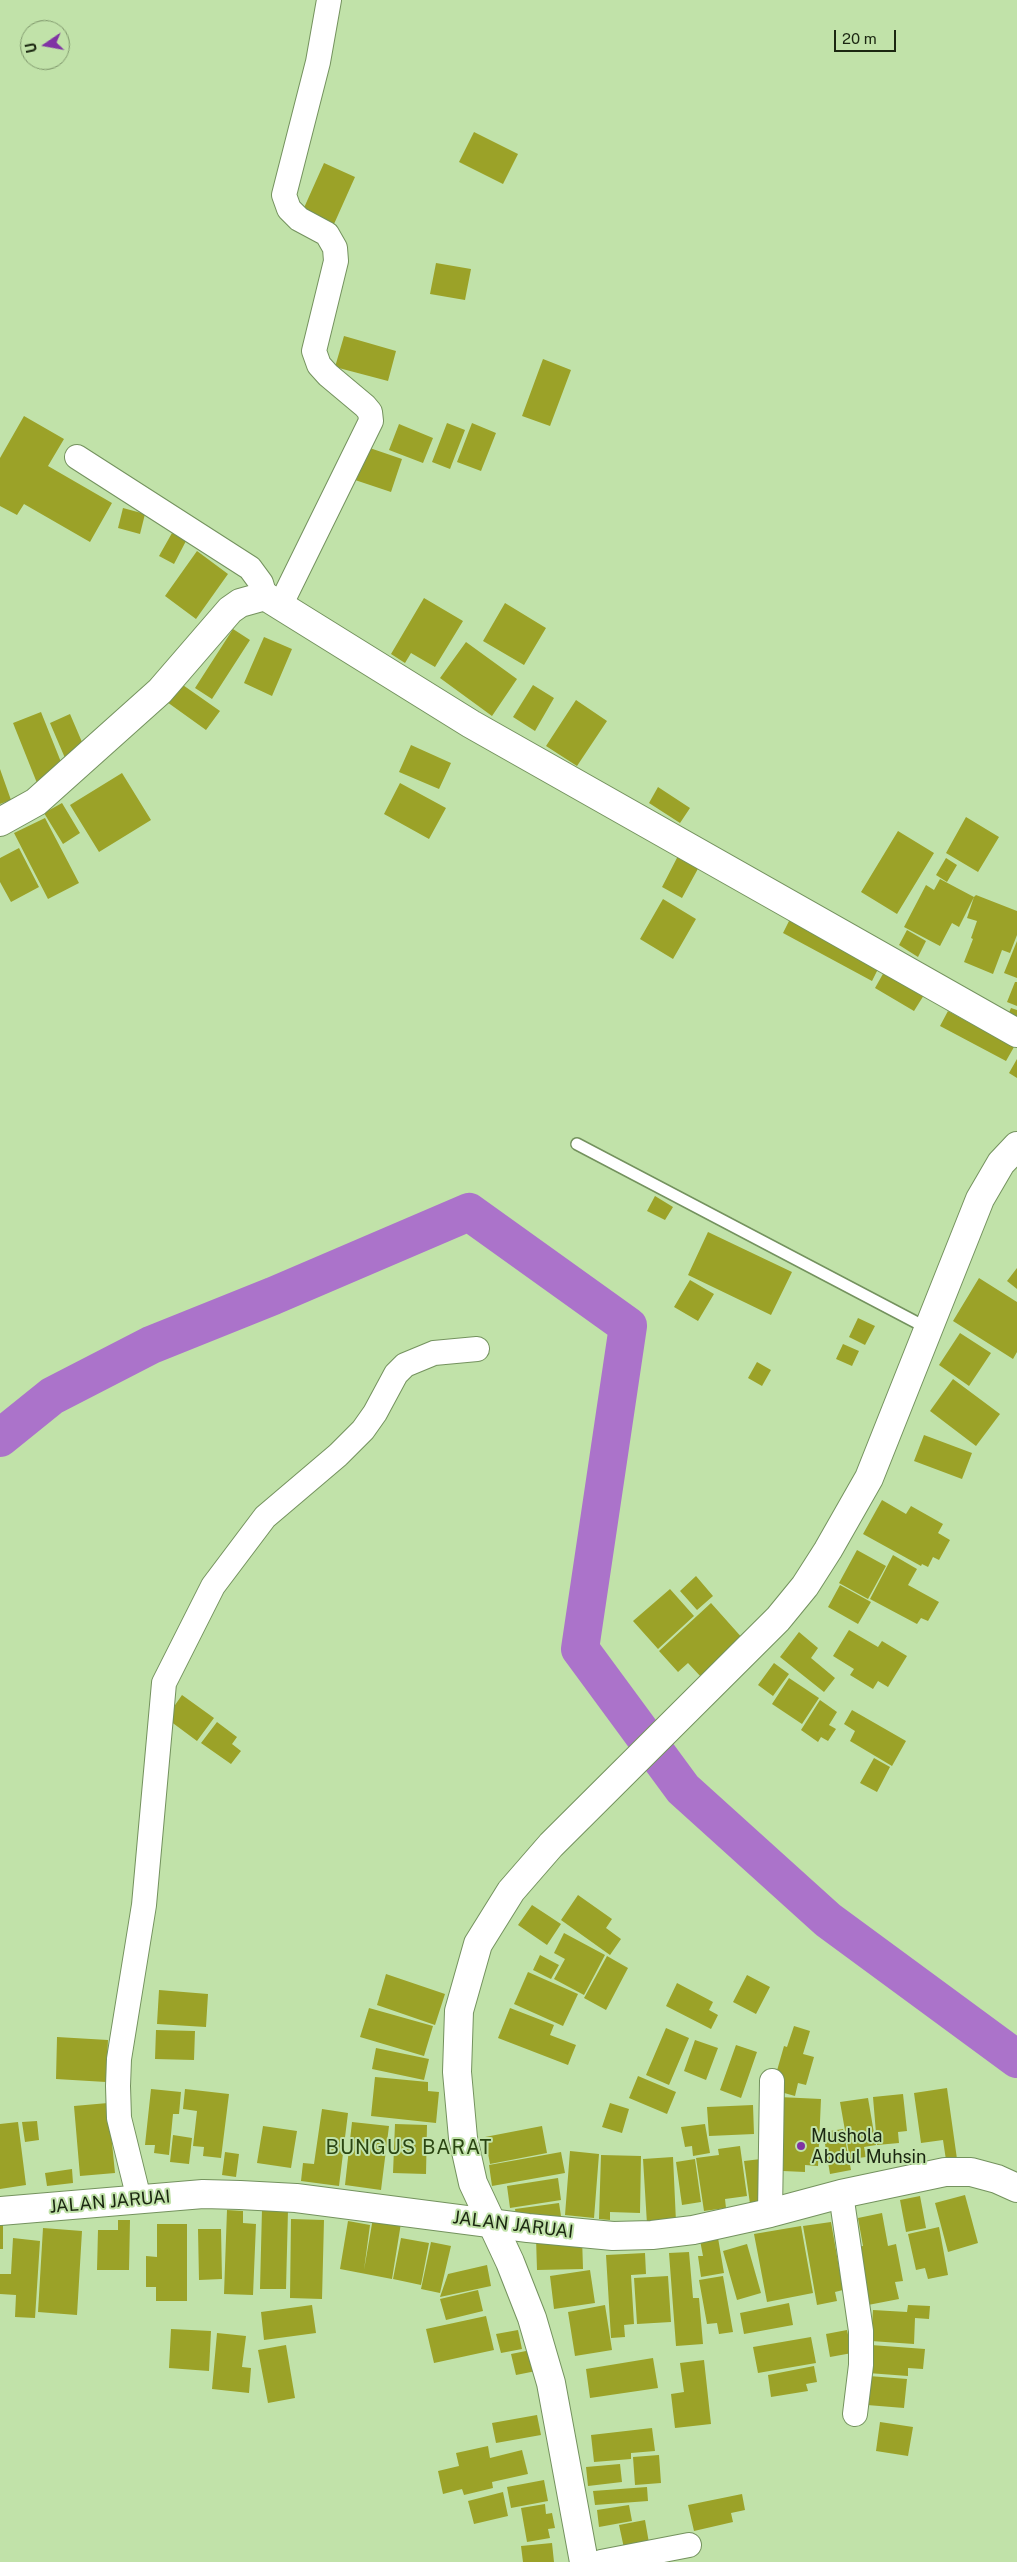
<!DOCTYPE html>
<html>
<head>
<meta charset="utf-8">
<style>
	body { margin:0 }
	#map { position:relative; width:1017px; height:2562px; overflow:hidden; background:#c1e2a9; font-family:"Public Sans",sans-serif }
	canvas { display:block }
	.north { position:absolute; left:20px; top:20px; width:50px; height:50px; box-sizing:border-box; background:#c1e2a9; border:1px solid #7f976c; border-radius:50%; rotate:258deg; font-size:14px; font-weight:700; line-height:20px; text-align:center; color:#1b2711 }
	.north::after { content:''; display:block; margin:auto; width:18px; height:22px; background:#8033a4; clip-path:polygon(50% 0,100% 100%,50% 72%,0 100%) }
	.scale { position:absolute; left:834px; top:30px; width:62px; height:22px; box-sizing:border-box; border:2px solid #1b2711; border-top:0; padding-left:6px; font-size:15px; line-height:18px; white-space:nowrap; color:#1b2711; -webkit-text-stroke:4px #c1e2a9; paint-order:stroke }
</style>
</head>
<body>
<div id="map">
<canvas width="1017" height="2562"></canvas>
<div class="north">U</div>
<div class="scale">20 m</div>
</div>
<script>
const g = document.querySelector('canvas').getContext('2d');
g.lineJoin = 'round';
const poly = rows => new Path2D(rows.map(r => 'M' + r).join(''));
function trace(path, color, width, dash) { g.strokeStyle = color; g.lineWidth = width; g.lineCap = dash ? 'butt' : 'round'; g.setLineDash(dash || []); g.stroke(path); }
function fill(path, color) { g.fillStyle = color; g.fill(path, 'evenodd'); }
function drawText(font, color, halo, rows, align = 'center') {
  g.font = font + ' "Public Sans",sans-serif'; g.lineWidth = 4; g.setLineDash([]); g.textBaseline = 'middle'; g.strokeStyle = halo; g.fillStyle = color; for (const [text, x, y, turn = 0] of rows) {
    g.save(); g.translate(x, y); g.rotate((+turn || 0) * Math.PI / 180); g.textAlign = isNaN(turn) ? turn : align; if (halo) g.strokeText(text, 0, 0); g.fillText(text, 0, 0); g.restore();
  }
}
trace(poly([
	[0,1438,52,1396,151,1345,273,1296,469,1212,628,1326,580,1649,683,1789,828,1920,1017,2059]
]), '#ab73ca', 38);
fill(poly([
	[474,132,518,154,503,184,459,162],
	[324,163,355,177,334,224,303,210],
	[436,263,471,269,465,300,430,294],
	[344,336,396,351,388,381,335,367],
	[543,359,571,370,550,426,522,416],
	[24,416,64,439,48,466,112,503,90,542,24,504,17,515,0,506,0,458],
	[447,423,465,430,450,469,432,462],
	[472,423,496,433,481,471,457,462],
	[399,424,433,438,423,463,389,450],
	[361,445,402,459,391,492,349,478],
	[123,508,145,514,140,534,118,528],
	[172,533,186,541,174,564,159,556],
	[197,551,228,574,196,619,165,596],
	[424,598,463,621,435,667,411,653,405,663,391,654],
	[505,603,546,628,524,665,483,641],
	[233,629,250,640,212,699,195,688],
	[264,637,292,649,272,696,244,683],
	[466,642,517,679,492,716,440,678],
	[180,683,220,711,206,730,167,702],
	[533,685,554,698,535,731,513,717],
	[576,700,607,721,577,766,546,746],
	[41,712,65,772,37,783,13,723],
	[70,714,85,749,65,758,50,723],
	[411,745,451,763,439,789,399,772],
	[0,769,11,800,0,804],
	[122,773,151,820,99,852,70,805],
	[400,783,446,808,429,839,384,814],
	[658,787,690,808,680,823,649,803],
	[62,803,80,833,63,844,44,813],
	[966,817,999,837,978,872,946,853],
	[45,818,79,883,48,899,14,833],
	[898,831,934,853,897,914,861,892],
	[19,848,39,887,11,902,0,882,0,858],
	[679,854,700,865,682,898,662,887],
	[946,858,957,865,947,882,936,875],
	[940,879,974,897,976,895,1017,911,1017,935,1010,953,1002,950,993,974,964,962,973,939,971,938,977,921,967,918,974,897,959,927,952,923,940,946,904,927,926,885,934,890],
	[663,899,696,919,673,959,640,939],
	[790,919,879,967,872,981,783,933],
	[907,930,926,941,918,957,899,945],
	[1017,941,1017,978,1004,973],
	[884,972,924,995,914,1011,875,988],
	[1015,982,1017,982,1017,1006,1007,1002],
	[1011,1008,1017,1010,1017,1019,1008,1015],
	[948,1011,1014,1047,1006,1061,940,1026],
	[1017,1059,1017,1078,1009,1073],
	[655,1196,673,1207,665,1220,647,1211],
	[708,1232,792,1272,771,1315,688,1275],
	[1017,1268,1017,1289,1007,1281],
	[979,1278,1017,1302,1017,1352,1013,1359,953,1321],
	[690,1280,714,1294,698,1321,674,1307],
	[858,1318,875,1326,865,1345,849,1337],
	[960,1333,991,1353,969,1386,939,1365],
	[843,1344,859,1351,852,1366,836,1359],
	[757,1362,771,1370,762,1386,748,1378],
	[953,1379,1000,1414,976,1446,930,1411],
	[924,1435,972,1453,962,1479,914,1461],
	[882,1500,906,1514,911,1506,943,1524,938,1533,950,1540,939,1560,933,1557,928,1567,922,1564,921,1566,863,1534],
	[857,1550,886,1566,868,1599,839,1583],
	[893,1555,917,1569,908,1585,939,1602,928,1621,921,1618,917,1624,870,1599],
	[696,1576,713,1596,697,1610,680,1591],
	[840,1585,871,1602,858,1624,828,1607],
	[670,1589,694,1616,658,1649,633,1621],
	[711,1603,744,1640,702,1678,688,1663,678,1672,659,1651],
	[849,1630,878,1647,882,1641,907,1656,888,1687,878,1681,873,1689,850,1675,854,1669,833,1656],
	[799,1632,818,1648,811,1658,835,1678,824,1692,780,1657],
	[774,1663,789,1674,773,1696,758,1685],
	[789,1678,819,1698,802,1724,772,1704],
	[182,1695,214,1718,197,1741,166,1718],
	[820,1700,837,1712,829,1725,836,1729,828,1741,821,1737,818,1742,801,1730],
	[852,1710,906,1741,892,1766,850,1741,855,1731,844,1724],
	[217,1722,237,1737,232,1744,241,1751,231,1764,201,1743],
	[874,1758,890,1767,877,1792,860,1783],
	[578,1895,612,1919,606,1928,621,1939,610,1955,561,1920],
	[532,1905,561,1924,547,1945,518,1925],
	[564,1933,605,1955,584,1995,554,1979,565,1959,554,1953],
	[540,1955,559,1965,551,1979,533,1970],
	[607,1956,628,1968,606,2010,584,1998],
	[528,1972,578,1994,563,2026,514,2004],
	[386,1974,445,1994,435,2025,377,2005],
	[747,1975,770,1987,756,2014,733,2002],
	[677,1983,713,2002,709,2010,718,2015,711,2029,666,2006],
	[159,1990,208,1994,206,2027,157,2024],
	[369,2008,433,2026,424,2056,360,2037],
	[510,2008,554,2025,550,2035,576,2045,568,2065,498,2038],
	[794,2026,810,2031,803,2054,814,2057,806,2085,798,2083,795,2096,777,2091,776,2074,784,2046,787,2047],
	[666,2028,689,2038,669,2085,646,2075],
	[156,2030,195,2031,194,2060,155,2059],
	[57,2037,108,2040,106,2082,56,2079],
	[695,2040,718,2048,706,2080,684,2071],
	[736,2045,757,2052,741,2098,720,2090],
	[376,2048,429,2059,424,2080,372,2069],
	[638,2076,676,2092,667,2114,629,2098],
	[375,2077,428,2082,428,2091,439,2092,436,2123,371,2116],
	[947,2088,957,2159,946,2160,943,2140,921,2143,914,2093],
	[151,2089,181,2092,179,2114,173,2114,169,2155,154,2153,155,2145,145,2145],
	[185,2089,229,2094,221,2158,203,2156,204,2147,193,2146,197,2111,183,2109],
	[903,2094,907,2131,898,2132,899,2143,877,2145,873,2097],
	[779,2097,821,2099,818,2166,805,2165,805,2172,783,2171,784,2127,778,2127],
	[868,2098,876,2145,864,2147,866,2157,850,2159,840,2102],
	[108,2103,115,2173,80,2176,74,2106],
	[610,2103,629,2109,622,2133,602,2127],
	[753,2105,754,2134,709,2136,707,2107],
	[322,2109,348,2113,339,2186,301,2181,303,2163,314,2164],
	[37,2121,39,2140,25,2142,22,2122],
	[18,2122,26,2185,0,2189,0,2124],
	[352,2122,389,2126,381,2190,345,2185],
	[395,2124,427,2125,426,2174,393,2173],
	[705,2124,710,2153,693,2156,692,2146,685,2147,681,2127],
	[263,2126,297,2131,291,2168,257,2163],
	[542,2126,547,2153,490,2164,485,2137],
	[843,2129,851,2170,830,2174,823,2132],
	[173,2135,192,2138,189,2164,170,2162],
	[740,2146,747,2196,725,2199,726,2208,704,2211,696,2158,719,2155,718,2149],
	[570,2151,599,2154,594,2218,565,2215],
	[225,2152,239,2154,236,2177,222,2175],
	[561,2152,565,2173,492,2186,489,2165],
	[601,2155,641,2156,640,2213,610,2212,610,2220,599,2219],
	[673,2157,676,2222,647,2224,643,2159],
	[695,2159,701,2202,682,2205,676,2162],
	[761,2159,766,2202,750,2204,744,2161],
	[72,2169,73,2183,47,2186,45,2173],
	[558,2178,561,2200,510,2208,507,2186],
	[965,2195,978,2243,948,2252,935,2203],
	[920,2196,926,2228,906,2232,900,2200],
	[559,2203,561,2216,517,2222,515,2209],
	[262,2209,288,2210,286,2289,260,2289],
	[227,2210,243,2211,243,2223,256,2224,253,2295,224,2294],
	[882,2213,888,2246,896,2244,903,2281,895,2282,899,2299,868,2305,851,2248,863,2246,858,2218],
	[373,2218,401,2223,392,2279,340,2269,348,2221,370,2225,364,2270],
	[291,2219,324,2220,322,2299,290,2298],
	[118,2220,130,2220,129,2270,97,2270,98,2230,118,2230],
	[831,2222,843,2290,835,2292,837,2301,817,2305,803,2226],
	[157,2224,187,2224,187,2301,156,2301,156,2287,146,2287,146,2256,157,2257],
	[0,2225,3,2225,3,2249,0,2249],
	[801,2226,813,2293,767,2302,754,2234],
	[939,2227,948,2275,928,2279,925,2268,916,2270,908,2234],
	[43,2228,82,2231,77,2315,38,2312],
	[198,2229,221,2229,222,2279,199,2280],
	[717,2232,724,2273,701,2277,698,2256,703,2256,699,2235],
	[582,2237,583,2269,537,2270,536,2238],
	[13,2238,40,2241,35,2318,15,2317,16,2295,0,2294,0,2274,11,2274],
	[401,2238,429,2243,421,2285,393,2279],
	[431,2242,451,2246,440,2293,421,2289],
	[747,2244,761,2293,737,2300,723,2251],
	[689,2252,693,2298,699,2298,703,2344,676,2346,669,2253],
	[645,2253,646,2274,631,2275,634,2324,624,2325,625,2337,611,2338,606,2255],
	[487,2265,491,2286,440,2297,448,2274],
	[590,2270,595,2303,554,2309,550,2276],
	[668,2276,671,2322,637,2324,634,2278],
	[723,2276,733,2332,719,2334,717,2323,707,2324,699,2280],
	[478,2290,483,2311,446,2320,440,2299],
	[789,2303,793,2325,744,2334,740,2313],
	[312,2305,316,2333,264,2340,261,2312],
	[605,2305,612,2350,575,2356,568,2312],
	[908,2305,930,2306,929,2319,915,2318,914,2344,871,2341,873,2310,907,2312],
	[486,2316,494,2350,434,2363,426,2329],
	[171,2329,211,2331,209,2371,169,2368],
	[518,2330,522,2349,501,2353,496,2334],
	[847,2330,852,2353,830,2357,826,2334],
	[217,2333,246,2336,242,2367,251,2368,249,2393,212,2389],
	[811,2337,816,2363,758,2373,753,2347],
	[286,2345,295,2398,268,2403,258,2350],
	[871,2345,925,2349,923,2369,908,2368,908,2376,868,2373],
	[531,2350,536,2371,516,2375,511,2354],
	[653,2358,658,2388,590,2398,586,2369],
	[704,2360,711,2424,675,2428,671,2394,684,2392,680,2363],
	[814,2366,817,2382,806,2384,808,2391,771,2397,768,2375],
	[869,2376,907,2379,904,2408,867,2405],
	[537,2415,541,2435,496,2443,492,2423],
	[880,2422,913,2427,908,2456,876,2451],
	[652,2428,655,2451,631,2453,631,2459,594,2462,591,2435],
	[488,2446,490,2458,522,2450,528,2474,492,2482,493,2488,464,2495,462,2489,443,2494,438,2471,459,2466,456,2453],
	[659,2455,661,2483,635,2485,633,2457],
	[620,2464,622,2482,588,2486,586,2467],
	[544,2480,548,2501,511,2508,507,2487],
	[647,2487,648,2501,595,2505,593,2491],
	[503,2492,508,2516,474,2524,468,2501],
	[742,2494,745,2510,731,2513,733,2522,694,2531,688,2505],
	[545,2504,546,2514,552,2513,555,2528,548,2529,550,2538,527,2542,521,2508],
	[629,2505,632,2521,599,2527,597,2510],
	[645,2520,649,2543,624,2548,619,2525],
	[552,2543,554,2562,523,2562,521,2546]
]), '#9ba228');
const service = poly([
	[577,1144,927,1328]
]);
const minor = poly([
	[77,457,250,568,261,583,265,596],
	[281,604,371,421,370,412,365,406,328,375,319,365,314,351,336,261,335,248,327,234,299,219,289,209,284,195,318,62,329,0],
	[841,2194,861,2331,861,2365,855,2414],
	[139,2199,119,2118,118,2086,119,2059,144,1905,164,1683,213,1586,265,1517,338,1455,363,1430,375,1413,396,1374,405,1365,434,1353,477,1349],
	[770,2213,772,2081],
	[601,2562,689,2545]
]);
const tertiary = poly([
	[0,822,36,802,160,691,230,610,240,603,265,596,471,724,1017,1033],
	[0,2211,203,2194,240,2195,296,2198,528,2228,613,2236,652,2235,693,2230,770,2213,841,2194,945,2172,971,2172,997,2179,1017,2188]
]);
const trunk = poly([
	[584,2562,551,2383,532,2318,510,2262,473,2183,463,2138,457,2072,459,2011,478,1944,511,1891,551,1845,778,1619,805,1586,828,1550,869,1478,980,1199,1001,1163,1017,1146]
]);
trace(service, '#74925e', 14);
trace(minor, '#74925e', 26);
trace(tertiary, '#74925e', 30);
trace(trunk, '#74925e', 30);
trace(service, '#fff', 11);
trace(minor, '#fff', 24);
trace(tertiary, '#fff', 28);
trace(trunk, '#fff', 28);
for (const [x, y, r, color] of [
	[801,2146,5,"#8033a4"]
]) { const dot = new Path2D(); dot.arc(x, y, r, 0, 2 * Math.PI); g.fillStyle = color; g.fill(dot); trace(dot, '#c1e2a9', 2); }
drawText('18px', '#1b2711', '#c1e2a9', [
	["Mushola",811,2136],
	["Abdul Muhsin",811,2157]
], 'left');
drawText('18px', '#1b2711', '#c1e2a9', [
	["JALAN JARUAI",110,2202,-5],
	["JALAN JARUAI",513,2225,7]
]);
g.letterSpacing = '1px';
drawText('20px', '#2a4512', '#c1e2a9', [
	["BUNGUS BARAT",409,2148]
]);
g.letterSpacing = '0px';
</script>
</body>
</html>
